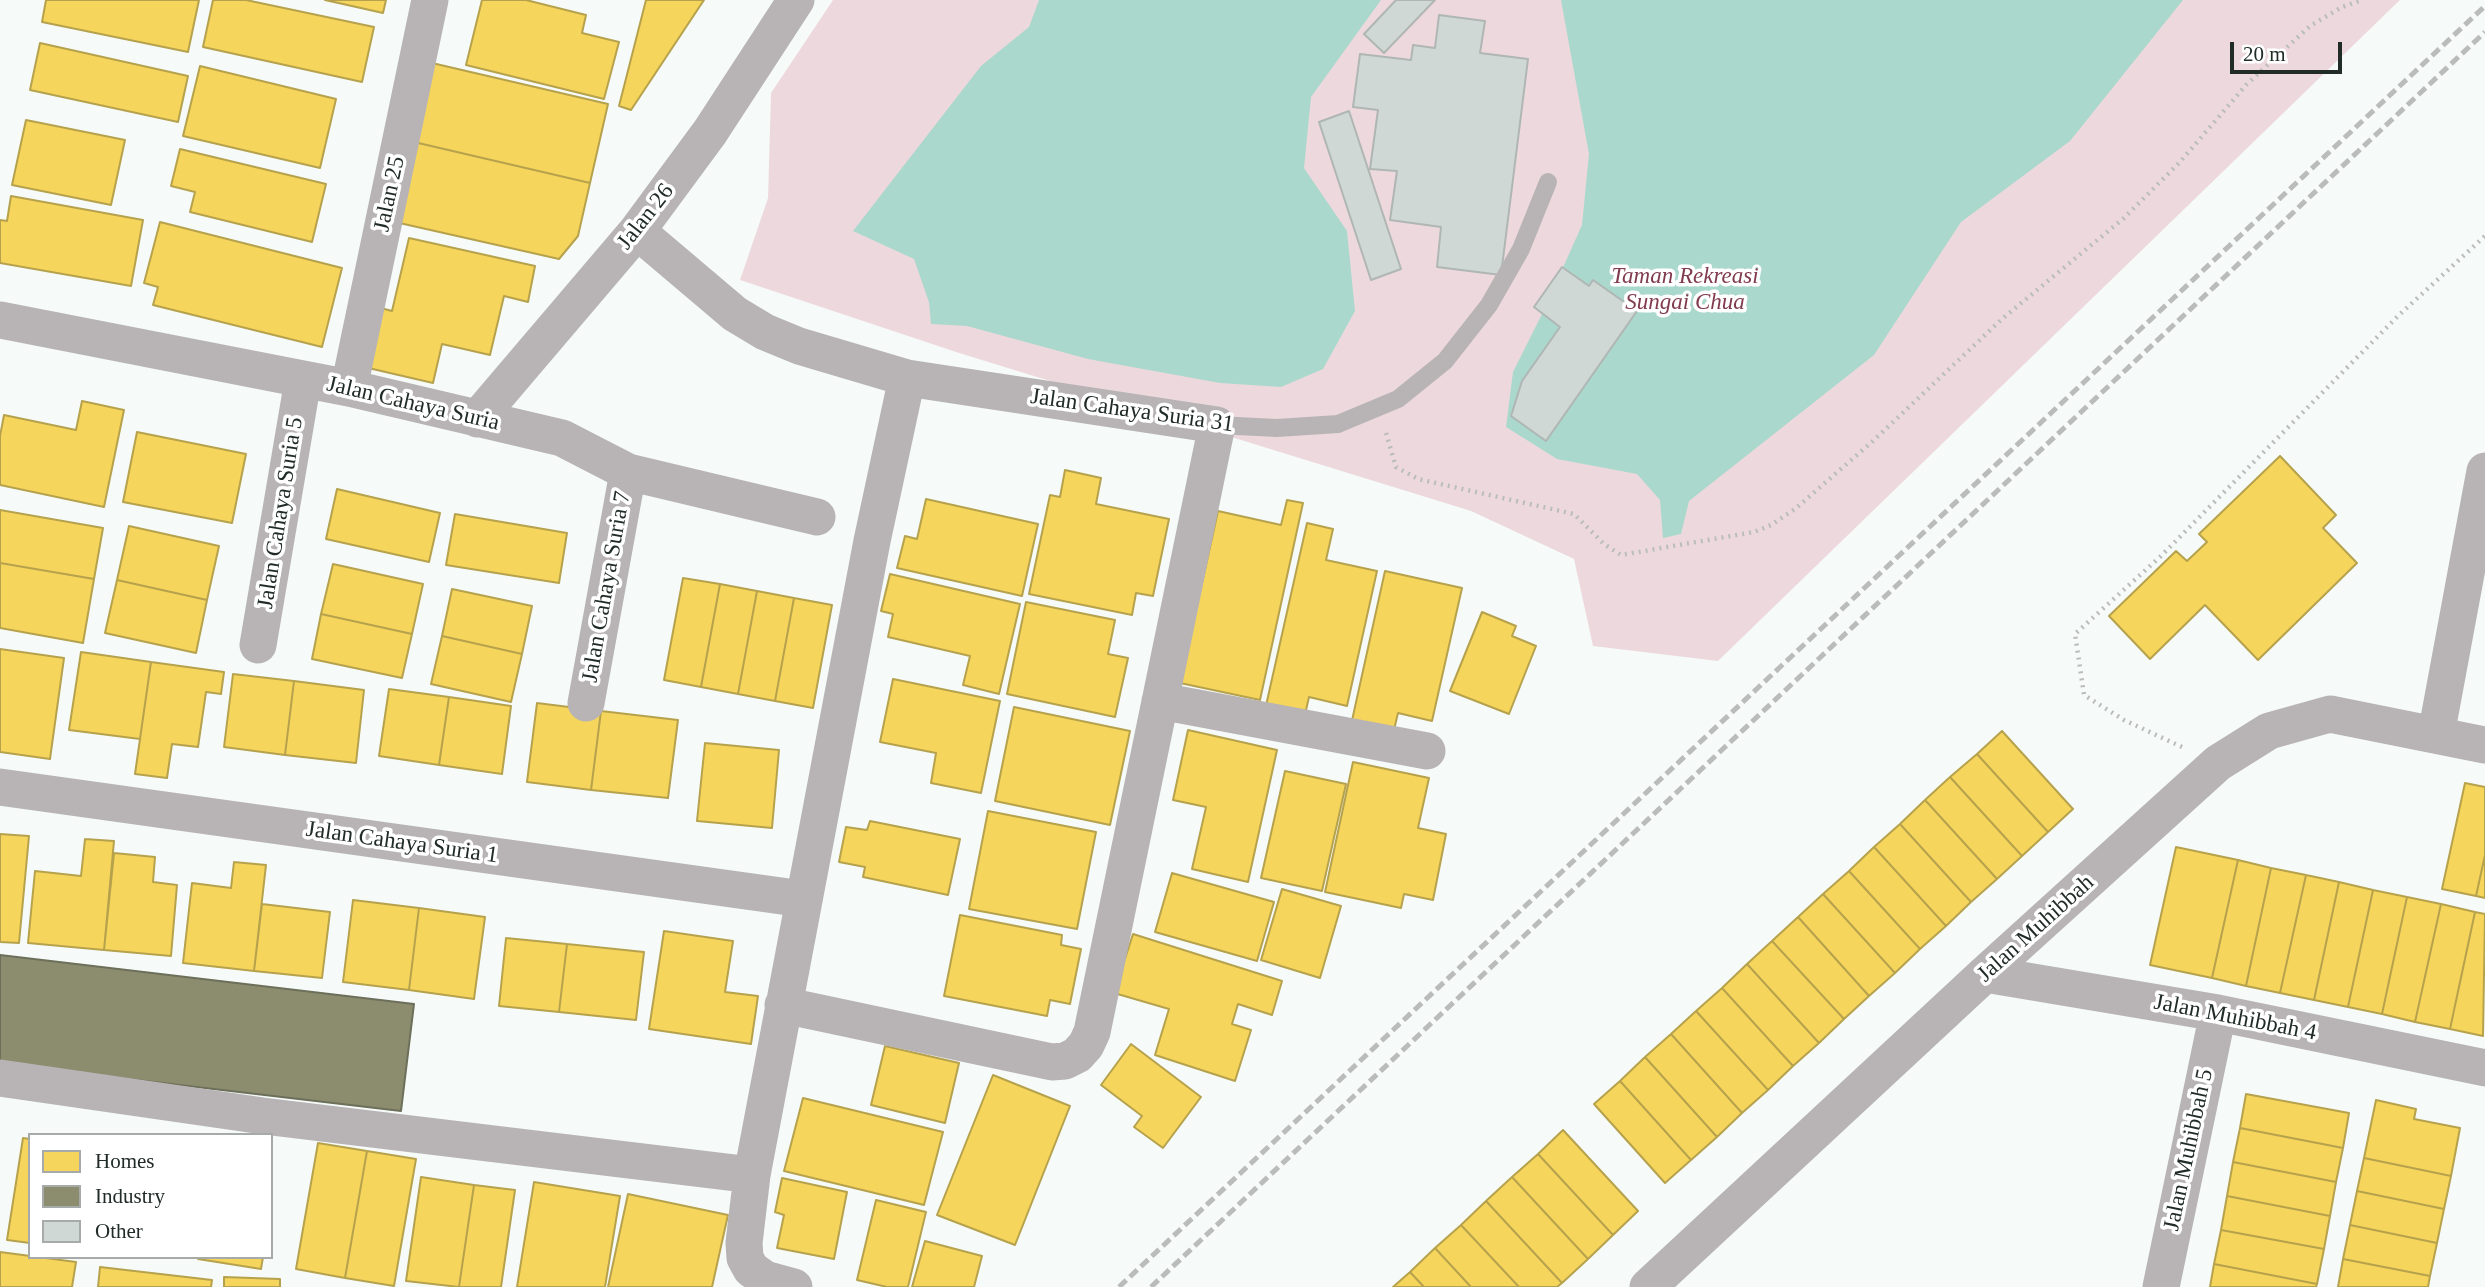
<!DOCTYPE html>
<html>
<head>
<meta charset="utf-8">
<style>
	body { margin:0 }
	#map { position:relative; width:2485px; height:1287px; overflow:hidden; background:#f6fbfa; font-family:"Times New Roman",serif }
	canvas { display:block }
	.legend { position:absolute; left:28px; top:1133px; width:245px; height:126px; box-sizing:border-box; background:#fff; border:2px solid #a6aba9; margin:0; padding:9px 12px; list-style:none; font-size:21px; color:#212c29 }
	.legend li { display:flex; align-items:center; gap:14px; height:35px }
	.legend b { width:35px; border:2px solid #a6aba9 }
	.scale { position:absolute; left:2230px; top:42px; width:112px; height:32px; box-sizing:border-box; border:4px solid #212c29; border-top:0; padding-left:9px; font-size:21px; line-height:24px; white-space:nowrap; color:#212c29; -webkit-text-stroke:5px #fff; paint-order:stroke }
</style>
</head>
<body>
<div id="map">
<canvas width="2485" height="1287"></canvas>
<ul class="legend">
<li><b style="height:19px;background:#f6d55c"></b>Homes</li>
<li><b style="height:19px;background:#8c8c6e"></b>Industry</li>
<li><b style="height:19px;background:#d0d8d6"></b>Other</li>
</ul>
<div class="scale">20 m</div>
</div>
<script>
const g = document.querySelector('canvas').getContext('2d');
g.lineJoin = 'round';
function fill(path, color) { g.fillStyle = color; g.fill(path, 'evenodd'); }
const poly = rows => new Path2D(rows.map(r => 'M' + r).join(''));
function trace(path, color, width, dash) { g.strokeStyle = color; g.lineWidth = width; g.lineCap = dash ? 'butt' : 'round'; g.setLineDash(dash || []); g.stroke(path); }
function drawText(font, color, halo, rows, align = 'center') {
  g.font = font + ' "Times New Roman",serif'; g.lineWidth = 7; g.setLineDash([]); g.textBaseline = 'middle'; g.strokeStyle = halo; g.fillStyle = color; for (const [text, x, y, turn = 0] of rows) {
    g.save(); g.translate(x, y); g.rotate((+turn || 0) * Math.PI / 180); g.textAlign = isNaN(turn) ? turn : align; if (halo) g.strokeText(text, 0, 0); g.fillText(text, 0, 0); g.restore();
  }
}
fill(poly([
	[833,0,2400,0,1718,661,1593,646,1574,559,1471,511,956,352,740,280,768,198,771,93]
]), '#edd9dd');
fill(poly([
	[1039,0,1381,0,1311,97,1304,168,1347,231,1355,311,1323,369,1281,387,1220,383,1088,359,967,326,931,324,929,302,914,259,853,231,981,66,1029,27],
	[1561,0,2183,0,2070,141,1961,222,1874,355,1689,501,1681,534,1663,538,1660,500,1637,474,1557,459,1506,427,1513,372,1544,310,1582,225,1589,154]
]), '#aad8cc');
const homes = poly([
	[46,0,199,0,188,52,42,22,46,0],
	[213,0,246,0,374,27,362,82,203,47,213,0],
	[325,0,386,0,383,13,325,0],
	[482,0,526,0,586,15,582,33,619,42,604,99,466,65,482,0],
	[646,0,704,0,631,110,619,106,646,0],
	[40,43,188,76,178,122,30,90,40,43],
	[432,63,608,104,590,183,414,142,432,63],
	[200,66,336,99,320,168,183,136,200,66],
	[26,120,125,140,111,205,12,185,26,120],
	[414,142,590,183,578,236,559,259,395,222,414,142],
	[180,149,326,184,312,242,190,212,195,192,171,186,180,149],
	[11,196,143,220,131,286,0,263,0,220,7,221,11,196],
	[160,222,342,268,322,347,153,305,158,287,144,283,160,222],
	[409,238,535,266,528,302,504,296,490,355,442,344,433,383,364,367,377,307,392,311,409,238],
	[82,401,124,410,104,507,0,485,0,436,4,415,76,430,82,401],
	[137,432,246,454,232,523,123,502,137,432],
	[2280,456,2336,515,2323,528,2357,563,2258,660,2205,605,2150,659,2109,616,2176,551,2187,561,2207,542,2199,534,2280,456],
	[1065,470,1101,478,1096,504,1169,519,1153,596,1136,593,1132,615,1029,594,1050,495,1060,497,1065,470],
	[337,489,440,513,429,562,326,539,337,489],
	[926,499,1038,524,1022,596,897,568,905,536,917,539,926,499],
	[1287,500,1303,503,1260,700,1180,683,1218,511,1281,525,1287,500],
	[0,510,103,528,94,579,0,563,0,510],
	[455,514,567,533,559,583,446,565,455,514],
	[1307,523,1333,529,1326,560,1377,571,1347,706,1309,697,1304,719,1265,710,1307,523],
	[129,526,219,546,207,600,117,580,129,526],
	[0,563,94,579,83,643,0,628,0,563],
	[333,564,423,584,412,634,321,614,333,564],
	[1385,571,1462,588,1432,721,1398,713,1393,734,1351,725,1385,571],
	[890,574,1020,604,999,694,963,685,970,656,888,637,893,614,881,611,890,574],
	[683,578,720,584,701,687,664,680,683,578],
	[117,580,207,600,196,653,105,633,117,580],
	[720,584,757,591,738,694,701,687,720,584],
	[452,589,532,606,522,654,442,636,452,589],
	[757,591,794,598,775,701,738,694,757,591],
	[794,598,832,605,813,708,775,701,794,598],
	[1026,602,1115,620,1108,654,1128,658,1115,717,1007,694,1026,602],
	[1482,612,1516,626,1512,636,1536,646,1509,714,1450,691,1482,612],
	[321,614,412,634,402,678,312,659,321,614],
	[442,636,522,654,511,702,431,684,442,636],
	[0,649,64,658,50,759,0,752,0,649],
	[81,652,151,662,140,739,69,730,81,652],
	[151,662,224,672,221,694,206,692,198,747,172,744,167,778,135,774,151,662],
	[233,674,294,681,285,755,224,747,233,674],
	[893,679,1000,701,981,793,931,783,936,753,880,742,893,679],
	[294,681,364,690,356,763,285,755,294,681],
	[389,689,449,697,439,765,379,756,389,689],
	[449,697,511,706,502,774,439,765,449,697],
	[537,703,601,711,591,790,527,782,537,703],
	[1014,707,1130,731,1110,825,995,801,1014,707],
	[601,711,678,720,668,798,591,790,601,711],
	[1188,730,1277,750,1248,882,1192,869,1206,807,1173,800,1188,730],
	[2002,731,2073,809,2048,832,1977,754,2002,731],
	[705,743,779,750,772,828,697,821,705,743],
	[1977,754,2048,832,2022,856,1950,777,1977,754],
	[1353,762,1429,778,1418,828,1446,834,1433,900,1404,894,1401,908,1325,892,1353,762],
	[1285,771,1346,784,1322,891,1261,878,1285,771],
	[1950,777,2022,856,1997,879,1925,800,1950,777],
	[2465,783,2485,787,2485,855,2476,896,2442,889,2465,783],
	[1925,800,1997,879,1971,902,1900,824,1925,800],
	[988,811,1096,832,1077,929,969,909,988,811],
	[870,821,960,839,948,895,863,877,865,867,839,862,846,827,867,830,870,821],
	[1900,824,1971,902,1946,926,1874,847,1900,824],
	[0,834,29,836,19,943,0,942,0,834],
	[85,839,114,841,104,950,28,943,35,871,81,876,85,839],
	[1874,847,1946,926,1920,949,1849,871,1874,847],
	[2176,847,2238,860,2212,978,2150,965,2176,847],
	[114,853,155,857,153,882,177,885,171,956,104,950,114,853],
	[2485,855,2485,898,2476,896,2485,855],
	[2238,860,2271,868,2246,986,2212,978,2238,860],
	[234,862,266,865,254,971,183,963,192,883,231,888,234,862],
	[2271,868,2306,875,2280,993,2246,986,2271,868],
	[1849,871,1920,949,1895,973,1823,894,1849,871],
	[1172,873,1274,902,1257,961,1155,932,1172,873],
	[2306,875,2339,882,2314,1000,2280,993,2306,875],
	[2339,882,2373,890,2348,1007,2314,1000,2339,882],
	[1282,889,1341,906,1320,978,1261,960,1282,889],
	[2373,890,2407,897,2382,1014,2348,1007,2373,890],
	[1823,894,1895,973,1869,996,1798,917,1823,894],
	[2407,897,2441,904,2415,1022,2382,1014,2407,897],
	[353,900,419,908,409,990,343,982,353,900],
	[262,904,330,912,322,978,254,971,262,904],
	[2441,904,2475,912,2450,1029,2415,1022,2441,904],
	[419,908,485,917,474,999,409,990,419,908],
	[2475,912,2485,914,2483,1036,2450,1029,2475,912],
	[960,915,1062,935,1061,945,1081,949,1070,1004,1050,1000,1047,1016,944,996,960,915],
	[1798,917,1869,996,1844,1019,1772,941,1798,917],
	[664,931,733,941,725,992,758,996,751,1044,649,1029,664,931],
	[1133,934,1282,981,1272,1015,1238,1004,1232,1024,1251,1030,1235,1081,1155,1055,1169,1009,1114,993,1133,934],
	[506,938,567,944,559,1012,499,1006,506,938],
	[1772,941,1844,1019,1819,1043,1747,964,1772,941],
	[567,944,644,952,636,1020,559,1012,567,944],
	[1747,964,1819,1043,1793,1066,1722,988,1747,964],
	[1722,988,1793,1066,1768,1090,1696,1011,1722,988],
	[1696,1011,1768,1090,1742,1113,1671,1034,1696,1011],
	[1671,1034,1742,1113,1717,1137,1645,1057,1671,1034],
	[1131,1044,1201,1097,1163,1148,1134,1127,1142,1116,1101,1085,1131,1044],
	[885,1046,959,1063,945,1123,871,1105,885,1046],
	[1645,1057,1717,1137,1691,1160,1620,1081,1645,1057],
	[993,1075,1070,1106,1015,1245,937,1215,993,1075],
	[1620,1081,1691,1160,1665,1183,1594,1104,1620,1081],
	[2246,1094,2349,1113,2343,1148,2240,1128,2246,1094],
	[803,1098,943,1132,924,1205,784,1171,803,1098],
	[2376,1100,2416,1109,2414,1119,2460,1128,2451,1176,2364,1158,2376,1100],
	[2240,1128,2343,1148,2336,1182,2233,1162,2240,1128],
	[1563,1130,1638,1211,1613,1235,1538,1154,1563,1130],
	[23,1138,30,1139,30,1243,7,1240,23,1138],
	[318,1143,367,1151,345,1278,296,1269,318,1143],
	[367,1151,416,1159,394,1286,345,1278,367,1151],
	[1538,1154,1613,1235,1588,1259,1512,1177,1538,1154],
	[2364,1158,2451,1176,2444,1209,2357,1191,2364,1158],
	[2233,1162,2336,1182,2330,1216,2227,1196,2233,1162],
	[421,1177,474,1185,459,1287,406,1281,421,1177],
	[1512,1177,1588,1259,1562,1283,1486,1201,1512,1177],
	[782,1178,847,1192,834,1259,777,1248,784,1215,775,1212,782,1178],
	[534,1182,620,1196,605,1287,517,1287,534,1182],
	[474,1185,515,1190,501,1287,459,1287,474,1185],
	[2357,1191,2444,1209,2437,1243,2350,1225,2357,1191],
	[628,1194,728,1215,712,1287,608,1287,628,1194],
	[2227,1196,2330,1216,2324,1249,2221,1230,2227,1196],
	[876,1200,926,1212,908,1287,887,1287,857,1280,876,1200],
	[1486,1201,1562,1283,1557,1287,1519,1287,1461,1225,1486,1201],
	[1461,1225,1519,1287,1471,1287,1435,1248,1461,1225],
	[2350,1225,2437,1243,2430,1276,2343,1259,2350,1225],
	[2221,1230,2324,1249,2317,1284,2214,1264,2221,1230],
	[925,1241,982,1256,974,1287,912,1287,925,1241],
	[1435,1248,1471,1287,1424,1287,1410,1272,1435,1248],
	[0,1252,76,1262,72,1287,0,1287,0,1252],
	[199,1257,263,1257,261,1269,198,1259,199,1257],
	[2343,1259,2430,1276,2428,1287,2338,1287,2343,1259],
	[2214,1264,2317,1284,2316,1287,2210,1287,2214,1264],
	[100,1267,212,1280,211,1287,98,1287,100,1267],
	[1410,1272,1424,1287,1393,1287,1410,1272],
	[224,1277,280,1279,280,1287,224,1287,224,1277]
]);
fill(homes, '#f6d55c');
trace(homes, '#b6a24d', 2);
const industry = poly([
	[0,955,414,1004,401,1111,0,1064,0,955]
]);
fill(industry, '#8c8c6e');
trace(industry, '#6c6f59', 2);
const building = poly([
	[1396,0,1435,0,1384,53,1364,34,1396,0],
	[1439,15,1485,21,1480,53,1528,59,1501,275,1437,267,1441,227,1390,220,1397,171,1370,169,1378,110,1353,107,1360,54,1411,60,1413,45,1435,48,1439,15],
	[1349,111,1401,269,1371,280,1319,122,1349,111],
	[1562,267,1589,286,1593,280,1637,311,1546,441,1511,416,1522,381,1560,327,1534,307,1562,267]
]);
fill(building, '#d0d8d6');
trace(building, '#afb6b4', 2);
trace(poly([
	[1386,433,1396,467,1418,479,1574,514,1604,544,1621,555,1754,532,1771,525,1795,509,1873,441,2002,319,2124,218,2180,162,2247,84,2310,26,2342,7,2362,0],
	[2182,747,2124,720,2084,695,2075,634,2161,556,2398,316,2485,236]
]), '#bbbcbc', 4.5, [2, 5]);
trace(poly([
	[1217,425,1277,428,1338,424,1398,399,1445,361,1489,305,1521,249,1548,182]
]), '#b8b4b5', 18);
trace(poly([
	[637,231,735,314,765,332,799,346,907,378,1217,425,1092,1032,1086,1045,1077,1055,1065,1061,1052,1062,783,1005],
	[0,320,349,388,562,438,628,472,817,517],
	[349,388,430,0],
	[477,419,637,231,710,132,796,0],
	[258,645,303,380],
	[1160,701,1427,751],
	[586,703,628,472],
	[2436,735,2485,471],
	[0,787,803,899],
	[1985,974,2218,1013,2485,1068],
	[0,1078,263,1116,752,1175],
	[794,1287,765,1279,751,1269,745,1258,744,1243,752,1175,872,541,907,378],
	[1648,1287,1985,974,2218,763,2269,731,2330,714,2485,745],
	[2161,1287,2218,1013]
]), '#b8b4b5', 37);
trace(poly([
	[1119,1287,2485,6],
	[1151,1287,2485,32]
]), '#babbbb', 5, [10, 5]);
drawText('23px', '#212c29', '#fff', [
	["Jalan 25",390,194,-78],
	["Jalan 26",646,217,-52],
	["Jalan Cahaya Suria",413,404,13],
	["Jalan Cahaya Suria 31",1132,411,8],
	["Jalan Cahaya Suria 5",281,513,-81],
	["Jalan Cahaya Suria 7",607,587,-80],
	["Jalan Cahaya Suria 1",402,843,8],
	["Jalan Muhibbah",2036,929,-42],
	["Jalan Muhibbah 4",2235,1018,11],
	["Jalan Muhibbah 5",2189,1150,-78]
]);
drawText('italic 23px', '#813b4e', '#fff', [
	["Taman Rekreasi",1685,277],
	["Sungai Chua",1685,303]
]);
</script>
</body>
</html>
